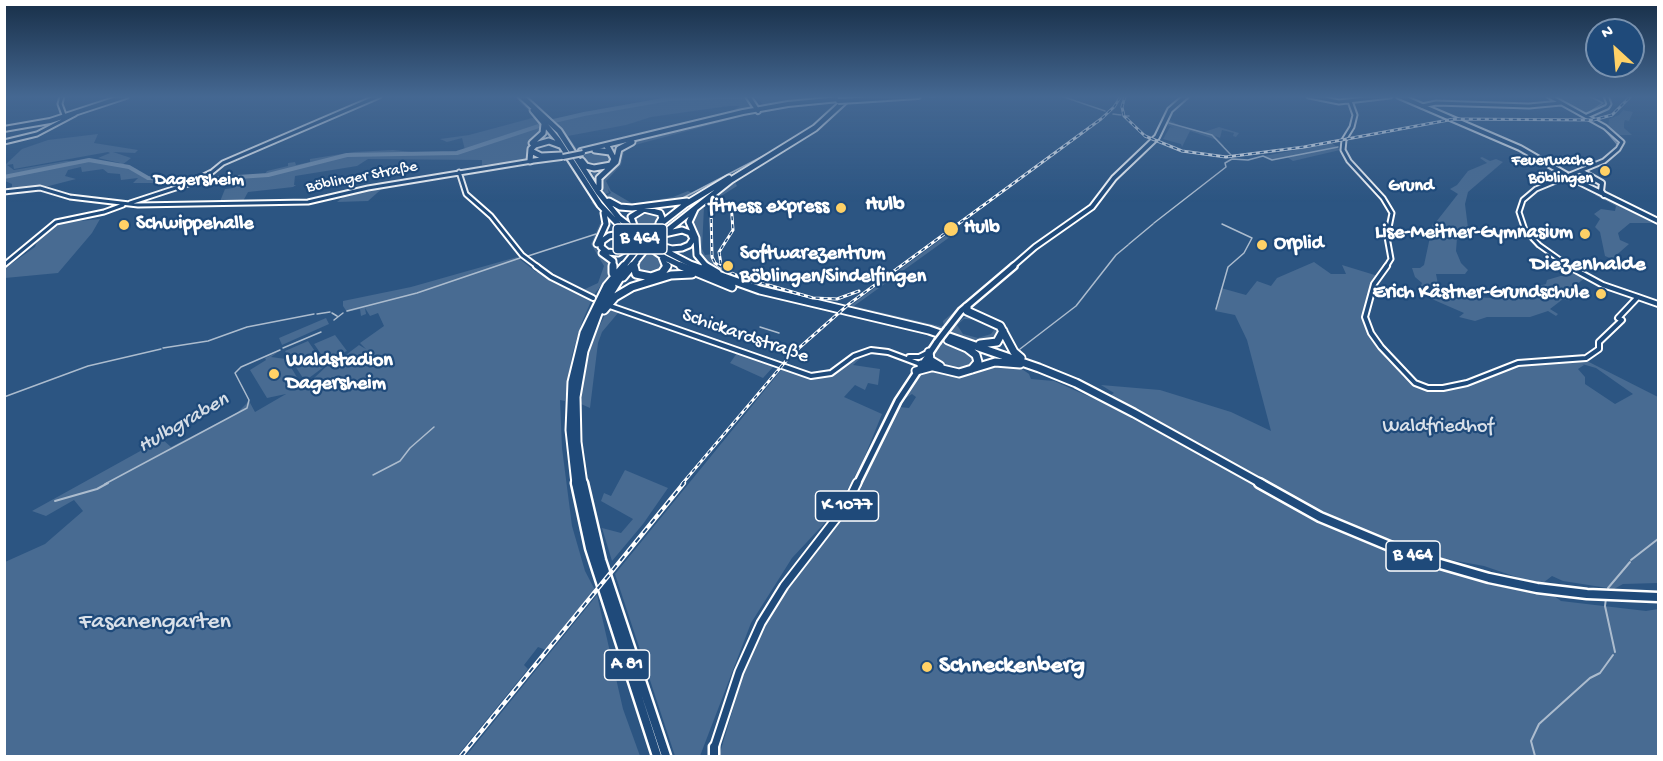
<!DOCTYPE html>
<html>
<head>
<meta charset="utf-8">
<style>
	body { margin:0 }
	#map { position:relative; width:1663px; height:761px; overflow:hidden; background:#2c5582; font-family:"Gochi Hand",sans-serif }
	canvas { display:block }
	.frame { position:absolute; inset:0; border:6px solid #fff; pointer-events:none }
	.north { position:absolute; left:1585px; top:18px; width:60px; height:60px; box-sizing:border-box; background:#1f4a7a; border:2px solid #7992af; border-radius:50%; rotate:334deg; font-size:16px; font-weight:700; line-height:24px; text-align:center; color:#fff }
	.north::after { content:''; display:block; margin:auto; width:21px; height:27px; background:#ffd166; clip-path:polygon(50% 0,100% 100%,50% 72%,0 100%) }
</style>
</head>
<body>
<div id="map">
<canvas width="1663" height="761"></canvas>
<div class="frame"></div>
<div class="north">N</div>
</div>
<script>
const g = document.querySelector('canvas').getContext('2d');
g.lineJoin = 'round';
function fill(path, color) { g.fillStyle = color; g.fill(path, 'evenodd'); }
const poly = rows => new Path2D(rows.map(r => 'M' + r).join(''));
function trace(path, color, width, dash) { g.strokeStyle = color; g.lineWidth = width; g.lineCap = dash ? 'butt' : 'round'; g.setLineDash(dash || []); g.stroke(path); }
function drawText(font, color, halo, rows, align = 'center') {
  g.font = font + ' "Gochi Hand",sans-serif'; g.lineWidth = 4.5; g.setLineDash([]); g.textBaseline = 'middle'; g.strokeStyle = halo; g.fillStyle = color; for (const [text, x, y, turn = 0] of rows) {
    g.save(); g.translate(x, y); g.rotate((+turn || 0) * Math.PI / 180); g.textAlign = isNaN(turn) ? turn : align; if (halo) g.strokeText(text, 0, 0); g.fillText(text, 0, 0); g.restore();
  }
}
fill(poly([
	[512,96,533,111,543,124,541,135,528,147,527,159,524,161,482,165,482,160,368,159,357,166,295,176,294,185,296,185,293,187,248,192,242,203,219,204,225,189,233,188,237,181,212,181,214,178,264,175,267,171,288,166,288,163,295,162,296,165,310,162,310,159,354,152,393,150,431,154,465,150,462,138,447,142,440,139,469,135,536,117],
	[524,96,536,103,552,119,666,97,743,96,752,106,748,110,576,151,555,123],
	[729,106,740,106,729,113,577,149,568,136,626,125,651,117],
	[785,96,842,96,842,98,769,106,764,105,755,97],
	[1552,96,1591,96,1606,103,1586,114],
	[1623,110,1633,112,1629,121,1625,120,1624,123,1624,128,1632,135,1619,135,1608,126,1609,119,1619,115],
	[755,113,631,146,624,152,621,165,606,181,611,191,633,204,673,197,688,191,692,193,729,173,731,177,693,197,683,201,628,207,611,202,606,196,611,193,608,189,609,193,605,194,601,189,600,181,602,177,618,163,619,152,627,144],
	[1169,120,1183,127,1204,132,1219,127,1239,133,1236,137,1233,136,1234,133,1222,130,1220,138,1215,136,1224,146,1223,147,1217,140,1190,131,1182,147,1181,144,1163,139,1170,127,1174,128,1167,125],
	[98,134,94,143,138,150,135,153,113,152,131,158,122,165,137,169,139,174,146,179,156,179,153,183,133,183,138,178,121,180,120,174,108,173,103,169,82,172,81,167,68,170,65,176,76,179,45,187,5,191,12,187,12,184,5,181,5,165,22,149,48,140],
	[108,152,110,153,98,158,120,163,117,166,95,161,66,161,14,170,7,165,13,164,14,169],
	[1332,143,1340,150,1293,161,1287,157,1272,160,1264,156],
	[606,148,613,158,596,179,579,155],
	[1482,157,1490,161,1496,159,1503,162,1468,192,1465,204,1468,228,1457,238,1456,251,1461,263,1468,270,1465,274,1436,274,1438,284,1467,297,1495,298,1546,284,1547,280,1574,272,1585,278,1577,284,1576,291,1578,293,1569,301,1563,299,1550,309,1558,314,1556,316,1548,311,1530,317,1487,317,1475,321,1459,317,1464,313,1418,293,1422,283,1415,277,1412,268,1420,268,1424,265,1433,223,1436,222,1458,194,1450,189,1457,185,1468,171,1487,163,1480,158],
	[735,182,737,186,704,207,702,249,705,255,713,254,717,264,722,268,735,275,766,284,761,288,716,271,698,255,691,219,702,203],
	[385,186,368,201,337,202,347,194],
	[1597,194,1653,223,1630,223,1618,233,1620,240,1629,244,1612,259,1605,256,1600,232,1595,227,1600,219,1594,214,1601,209,1615,211,1616,206,1595,195],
	[594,201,605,218,595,242,595,248,613,263,612,271,593,296,544,270,583,290,598,283,604,266,591,244,602,219,601,213,591,202],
	[640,211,657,212,660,217,646,233,636,226,633,216],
	[81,217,80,221,100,219,92,233,58,273,5,278,4,269,35,247,38,239,51,226],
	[951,232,954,234,854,306,944,327,943,321,955,311,958,313,984,287,1016,260,980,292,941,332,846,309],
	[647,250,661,260,664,267,653,275,637,271,636,266],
	[517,257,536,272,540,271,592,299,582,322,572,355,565,401,560,400,562,448,572,526,585,571,595,590,546,650,538,647,524,665,528,669,457,756,5,756,5,562,45,544,83,511,74,500,46,516,32,511,162,439,171,447,237,413,249,401,255,412,286,394,267,398,250,370,266,360,265,358,278,352,271,357,286,359,298,379,299,383,293,390,313,379,330,363,336,367,339,365,334,364,359,345,366,349,360,343,384,326,378,313,370,316,365,308,366,314,361,316,360,309,347,312,343,306,343,301,411,287],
	[1314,262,1331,274,1346,274,1342,265,1378,276,1365,317,1379,347,1404,378,1421,387,1454,388,1518,363,1583,359,1658,397,1658,583,1623,584,1614,589,1563,581,1552,576,1543,583,1528,581,1484,566,1424,555,1382,540,1337,521,1270,486,1109,396,1114,393,1101,385,1160,390,1231,412,1271,431,1247,340,1235,315,1215,311,1221,288,1246,295,1257,281,1271,286,1277,278],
	[1582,364,1596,368,1633,394,1615,404,1585,384,1585,377,1578,369,1584,365],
	[608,309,618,313,602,332,598,343,590,408,581,404,583,380,592,341],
	[967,315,983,320,964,319,957,325,963,334,978,338,991,334,994,330,983,323,986,321,998,326,1001,337,982,343,947,333],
	[326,318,329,324,282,345,279,338],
	[335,335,347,351,326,361,314,344],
	[308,341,325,366,305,381,285,351],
	[942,341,957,345,973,354,975,361,969,368,958,370,942,365,932,356],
	[867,352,853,365,880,369,878,385,868,383,865,390,855,385,844,397,882,414,862,463,834,513,792,558,751,623,700,756,675,756,615,574,782,369,807,378,824,377],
	[737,353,774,366,763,378,730,363],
	[990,365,1019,367,1029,374,1031,379,1054,381,1097,400,1164,435,1330,527,1381,549,1476,580,1553,595,1561,601,1646,611,1658,609,1658,756,719,756,747,662,769,616,788,586,838,525,857,494,899,407,909,408,916,397,912,394,904,399,919,374,928,369,961,375],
	[625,470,668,488,643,524,612,561,602,528,621,533,633,519,601,501,604,493,611,496],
	[597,595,623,709,640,756,466,756]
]), '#486b92');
trace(poly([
	[1061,96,1105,111],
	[1589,96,1603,103,1591,111],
	[930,97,938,96],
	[1113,114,1121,115],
	[1126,116,1129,116],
	[1169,123,1212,135,1231,155],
	[1605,130,1618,145],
	[679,200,767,154],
	[1154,223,1226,167,1225,163,1232,159,1248,160,1263,156,1272,160,1338,147],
	[1129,244,1153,224],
	[528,256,596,234],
	[1216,309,1228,267,1244,253,1252,238,1222,224],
	[347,311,417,293,520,258],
	[332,313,337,316],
	[317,314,330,312],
	[334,320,343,313],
	[760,327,779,333],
	[163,348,208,341,247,327,314,314],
	[283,348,321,332],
	[1020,349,1076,306,1116,255,1128,245],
	[4,397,88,366,161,349],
	[373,475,400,461,410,448,434,427],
	[105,484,247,408,249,400,235,373,241,367,280,350]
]), '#acbcce', 1.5);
trace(poly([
	[55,501,97,489,108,483],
	[1631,560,1658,539],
	[1608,588,1630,562],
	[1606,598,1605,606,1615,652],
	[1535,756,1531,741,1539,724,1590,678,1600,673,1613,655]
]), '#acbcce', 2);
trace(poly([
	[4,177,89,160,129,167,148,178,194,180],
	[208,179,268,175,347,155,457,153,554,121,584,114,669,99,752,96]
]), '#748fad', 4);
const minorFar1 = poly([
	[62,96,60,104,64,115,62,119],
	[1309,96,1339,102,1390,96],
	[1549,96,1605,127,1622,142,1618,149,1604,161,1570,175],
	[1350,101,1355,115,1352,127,1344,140,1343,150,1349,161,1383,198,1392,213,1387,237,1391,259,1386,267],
	[1422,106,1436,103,1529,106,1561,103],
	[1587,116,1607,107,1609,104,1606,96],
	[4,142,37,134,75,114],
	[459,172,466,194,491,216,522,255,538,267],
	[1565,177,1536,189,1523,200,1519,212,1525,230,1539,245,1570,267],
	[4,192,40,188,70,197,138,205,308,202,368,188,532,161],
	[130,203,188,184,212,172,223,163,379,96],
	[4,265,56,222,104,212,123,205]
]);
const minor = poly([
	[536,266,551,277,593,298],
	[1387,266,1374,284,1365,317,1371,333,1381,347,1415,383,1428,388,1443,388,1467,383,1518,363,1586,358,1599,349,1599,342,1622,320,1618,318,1636,299],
	[1568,266,1603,285,1638,297,1636,299],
	[1638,297,1658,304],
	[610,306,811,376,831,373,854,356,871,350,888,352,920,364],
	[909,357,919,357,929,352]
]);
const majorFar2 = poly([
	[748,96,758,111],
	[1399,96,1520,148,1579,182,1658,221],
	[857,100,918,96],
	[4,129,50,121,126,96],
	[581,151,743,112,788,104,839,99],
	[530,161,561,157],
	[1581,171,1602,183,1601,191,1604,195],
	[1012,267,1035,247,1092,207,1114,178,1157,137,1170,110,1186,96]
]);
const majorFar1 = poly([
	[947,329,961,311,1014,266],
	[857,484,898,401,937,342]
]);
const major = poly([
	[714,748,739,672,761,623,784,586,846,506,857,483]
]);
const highwayFar2 = poly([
	[521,96,559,131,598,192,619,218,654,245,696,267],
	[533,110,558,140,600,205,623,229,665,258,684,267],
	[532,143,543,133,544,124],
	[595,150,610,152],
	[531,151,541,156,562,155],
	[530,161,531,149,535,145,549,141,560,145],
	[582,161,586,166,594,168,611,165,614,159,607,146],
	[599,188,599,178,616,162,619,149,632,142],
	[609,201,620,207,632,208,687,201],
	[695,209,689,222,696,238,697,255,707,267],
	[635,228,631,217,644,209,660,213,662,218,659,223],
	[649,233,686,204,729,178],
	[629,236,619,234,609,236,602,241,601,247,607,252,618,253,639,242],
	[654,241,731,180,815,128,850,96],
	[597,244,606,224,604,213],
	[661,246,672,249,682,248,689,245,693,239,690,233,682,230,664,234],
	[602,253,613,261,613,267],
	[662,257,666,267],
	[623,267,639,247],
	[631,267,644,251],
	[633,267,636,262]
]);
const highwayFar1 = poly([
	[613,266,613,273],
	[634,266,636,274,651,277,662,273,667,266],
	[681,266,732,287],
	[693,266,760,290,929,330,1039,368,1076,383,1134,413,1262,484],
	[705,266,717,273],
	[623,277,632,266],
	[967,307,967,311,1000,326,1014,352,1021,358],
	[604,310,615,297,632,287,671,275,692,274],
	[948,340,967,348,976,355,978,362,972,369],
	[980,344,997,342,1003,331],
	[929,352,930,360,940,366],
	[921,364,959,373,995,362,1020,364],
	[916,371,931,367],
	[576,484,570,430,572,382,584,333,607,286,624,266],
	[583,484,577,442,576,397,584,351,598,313,623,273]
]);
const highway = poly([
	[576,483,590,548,657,756],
	[583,483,601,560,666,756],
	[1259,483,1320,517,1416,557,1489,578,1537,588,1587,594,1658,597],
	[714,747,714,756]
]);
trace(minorFar1, '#fff', 7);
trace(minor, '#fff', 8);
trace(majorFar2, '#fff', 8);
trace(majorFar1, '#fff', 10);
trace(major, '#fff', 11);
trace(highwayFar2, '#fff', 9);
trace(highwayFar1, '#fff', 11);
trace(highway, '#fff', 13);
trace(minorFar1, '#1f4a7a', 3);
trace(minor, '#1f4a7a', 4);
trace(majorFar2, '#1f4a7a', 4);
trace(majorFar1, '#1f4a7a', 5);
trace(major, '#1f4a7a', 7);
trace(highwayFar2, '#1f4a7a', 5);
trace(highwayFar1, '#1f4a7a', 7);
trace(highway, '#1f4a7a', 8);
const railFar1 = poly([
	[1125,96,1122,107,1124,116,1145,136,1182,151,1226,157,1304,147,1454,119,1593,120,1612,115,1631,96],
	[711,211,712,257,715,263,725,270,741,277,813,298,837,299,859,291],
	[721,264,719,252,733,230,731,203],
	[682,484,791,355,849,304,1101,119,1114,107,1121,96]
]);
const rail = poly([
	[461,756,684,483]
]);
trace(railFar1, '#fff', 3);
trace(rail, '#fff', 4.5);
trace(railFar1, '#1f4a7a', 1.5, [4]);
trace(rail, '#1f4a7a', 2, [6]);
const minorBridge = poly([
	[1565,177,1570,175]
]);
const majorBridgeFar1 = poly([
	[838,101,857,100],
	[563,157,583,153]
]);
const majorBridge = poly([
	[937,342,947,329]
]);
const highwayBridge = poly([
	[639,242,649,233],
	[642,249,654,236]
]);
trace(minorBridge, '#fff', 7, []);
trace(majorBridgeFar1, '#fff', 8, []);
trace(majorBridge, '#fff', 10, []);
trace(highwayBridge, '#fff', 9, []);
trace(minorBridge, '#1f4a7a', 3);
trace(majorBridgeFar1, '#1f4a7a', 4);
trace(majorBridge, '#1f4a7a', 5);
trace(highwayBridge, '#1f4a7a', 5);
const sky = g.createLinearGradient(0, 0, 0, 202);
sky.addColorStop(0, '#182f48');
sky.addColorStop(0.48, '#456892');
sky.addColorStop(1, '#45689200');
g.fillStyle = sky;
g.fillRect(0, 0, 1663, 202);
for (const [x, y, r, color] of [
	[1605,171,6,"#ffd166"],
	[841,208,6,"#ffd166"],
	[124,225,6,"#ffd166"],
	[951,229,8,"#ffd166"],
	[1585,234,6,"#ffd166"],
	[1262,245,6,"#ffd166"],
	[728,266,6,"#ffd166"],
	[1601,294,6,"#ffd166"],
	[274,374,6,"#ffd166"],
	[927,667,6,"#ffd166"]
]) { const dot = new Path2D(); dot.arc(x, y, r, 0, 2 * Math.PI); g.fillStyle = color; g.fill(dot); trace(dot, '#1f4a7a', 2); }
drawText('bold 16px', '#fff', '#1f4a7a', [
	["Feuerwache",1593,162],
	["Böblingen",1593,180]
], 'right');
drawText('16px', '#fff', '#1f4a7a', [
	["Böblinger Straße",362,178,-11]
]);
drawText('bold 18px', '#fff', '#1f4a7a', [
	["Dagersheim",199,181],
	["Grund",1411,187]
]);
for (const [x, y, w] of [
	[640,239,54],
	[847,506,63],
	[1413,556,54],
	[627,665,45]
]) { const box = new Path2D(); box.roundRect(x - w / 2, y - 15, w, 30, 4.5); g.fillStyle = '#1f4a7a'; g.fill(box); trace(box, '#fff', 1.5); }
drawText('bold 18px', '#fff', null, [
	["B 464",640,239],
	["K 1077",847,506],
	["B 464",1413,556],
	["A 81",627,665]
]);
drawText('bold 20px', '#fff', '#1f4a7a', [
	["fitness express",829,208,"right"],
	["Schwippehalle",136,225],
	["Hulb",964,229],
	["Lise-Meitner-Gymnasium",1573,234,"right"],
	["Orplid",1274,245],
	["Softwarezentrum",740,255],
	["Böblingen/Sindelfingen",740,278],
	["Erich Kästner-Grundschule",1589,294,"right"],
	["Waldstadion",286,362],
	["Dagersheim",286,385]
], 'left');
drawText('20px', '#fff', '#1f4a7a', [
	["Schickardstraße",745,337,19]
]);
drawText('20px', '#dae1e9', '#1f4a7a', [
	["Waldfriedhof",1438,428]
]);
drawText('italic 21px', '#d5dde6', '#1f4a7a', [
	["Hulbgraben",184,424,-30]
]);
drawText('bold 22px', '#fff', '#1f4a7a', [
	["Hulb",885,206],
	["Diezenhalde",1588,266]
]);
drawText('24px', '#dae1e9', '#1f4a7a', [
	["Fasanengarten",155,623]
]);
drawText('bold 24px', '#fff', '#1f4a7a', [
	["Schneckenberg",939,667]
], 'left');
</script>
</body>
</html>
